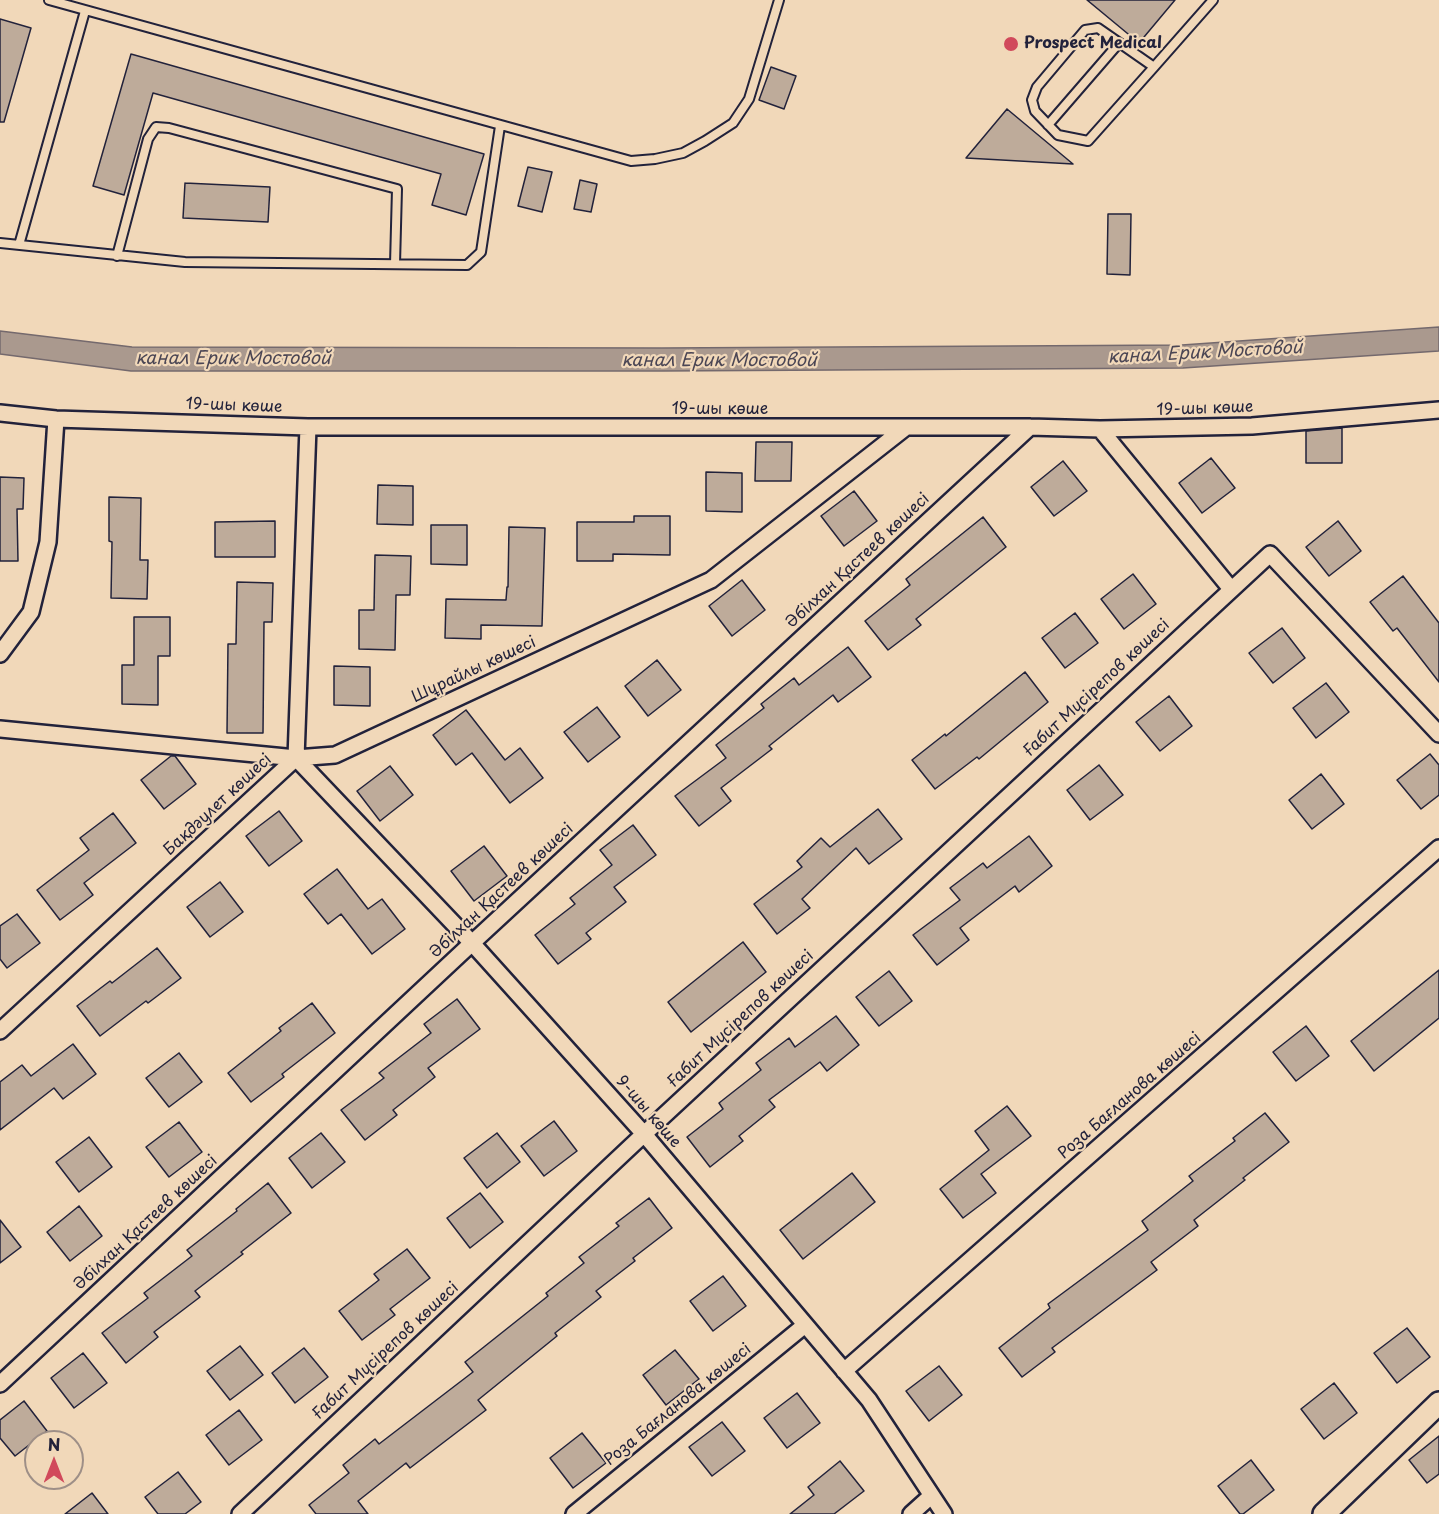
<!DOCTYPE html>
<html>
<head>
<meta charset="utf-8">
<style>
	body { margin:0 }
	#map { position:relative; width:1439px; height:1514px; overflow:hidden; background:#f1d8b9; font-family:"Playpen Sans",sans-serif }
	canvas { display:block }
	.north { position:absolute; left:24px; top:1430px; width:60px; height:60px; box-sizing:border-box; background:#f1d8b9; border:2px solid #9e8f87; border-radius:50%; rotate:0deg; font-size:16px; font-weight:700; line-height:24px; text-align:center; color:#22223b }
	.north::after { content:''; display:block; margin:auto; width:21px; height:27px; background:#d1495b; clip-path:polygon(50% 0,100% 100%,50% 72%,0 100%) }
</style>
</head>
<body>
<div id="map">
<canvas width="1439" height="1514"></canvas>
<div class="north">N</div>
</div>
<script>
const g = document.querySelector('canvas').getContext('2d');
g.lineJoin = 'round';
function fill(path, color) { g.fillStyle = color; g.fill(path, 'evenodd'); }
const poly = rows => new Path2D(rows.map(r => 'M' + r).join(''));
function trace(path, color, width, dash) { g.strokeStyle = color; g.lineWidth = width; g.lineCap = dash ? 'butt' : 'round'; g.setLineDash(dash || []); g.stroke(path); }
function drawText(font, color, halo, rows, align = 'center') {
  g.font = font + ' "Playpen Sans",sans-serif'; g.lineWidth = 4.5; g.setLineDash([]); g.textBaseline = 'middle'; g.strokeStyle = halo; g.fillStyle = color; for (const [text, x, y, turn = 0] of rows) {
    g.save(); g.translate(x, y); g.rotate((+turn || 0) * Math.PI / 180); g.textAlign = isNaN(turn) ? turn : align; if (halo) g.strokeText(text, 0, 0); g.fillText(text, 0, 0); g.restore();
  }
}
const water = poly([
	[1439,327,1439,351,1183,368,662,371,131,371,0,354,0,331,132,347,662,348,1182,345,1439,327]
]);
fill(water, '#aa998e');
trace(water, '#74696d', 1.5);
const building = poly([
	[1087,0,1175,0,1139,43,1087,0],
	[0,19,31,28,4,122,0,122,0,19],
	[131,54,484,154,466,215,432,205,441,174,153,93,124,195,93,186,131,54],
	[771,67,796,76,784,109,759,100,771,67],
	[1007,109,1073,164,966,158,1007,109],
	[528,167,552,172,542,212,518,206,528,167],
	[580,180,597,184,591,212,574,209,580,180],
	[185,183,270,187,268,222,183,218,185,183],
	[1108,214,1131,214,1130,275,1107,274,1108,214],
	[1342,428,1342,463,1306,463,1306,431,1342,428],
	[756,442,792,442,791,481,755,481,756,442],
	[1211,458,1235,488,1202,513,1179,483,1211,458],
	[1063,461,1087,491,1054,516,1031,487,1063,461],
	[706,472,742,473,742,512,706,511,706,472],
	[0,477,24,478,23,509,17,509,18,561,0,561,0,477],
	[378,485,413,486,413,525,377,524,378,485],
	[854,491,877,521,844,546,821,516,854,491],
	[109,497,141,498,140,560,148,560,147,599,111,598,112,542,109,541,109,497],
	[634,516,670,516,670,555,613,554,613,561,577,561,577,522,634,522,634,516],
	[983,517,1006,547,916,619,921,625,888,650,865,621,910,585,906,579,983,517],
	[275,521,275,557,215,557,215,522,275,521],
	[1338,521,1361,551,1329,576,1306,547,1338,521],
	[431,525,467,525,467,565,431,564,431,525],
	[509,527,545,528,542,626,481,625,481,639,445,638,446,599,506,600,507,587,508,587,509,527],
	[375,555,411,556,410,595,396,595,395,650,359,649,359,610,374,610,375,555],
	[1133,574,1156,604,1124,629,1101,599,1133,574],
	[1403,576,1439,623,1439,682,1397,628,1393,631,1370,602,1403,576],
	[742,580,765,610,732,636,709,606,742,580],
	[237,582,273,583,272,622,264,622,263,733,227,733,228,644,236,644,237,582],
	[1075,613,1098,643,1065,668,1042,638,1075,613],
	[134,617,170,617,170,656,158,656,158,705,122,704,122,665,134,665,134,617],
	[1282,628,1305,658,1273,683,1249,653,1282,628],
	[848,647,871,677,838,702,833,695,769,746,772,749,721,788,731,801,699,826,675,796,726,758,716,745,764,708,761,704,794,678,799,685,848,647],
	[657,660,681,690,648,716,625,686,657,660],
	[334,666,370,667,370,706,334,705,334,666],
	[1025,672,1048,702,979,759,977,757,935,789,912,760,945,734,946,736,1025,672],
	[1326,683,1349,712,1316,738,1293,708,1326,683],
	[1169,696,1192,726,1160,751,1136,722,1169,696],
	[597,707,620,737,588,762,564,732,597,707],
	[466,710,505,760,520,748,543,778,510,803,472,753,456,765,433,735,466,710],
	[1430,754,1439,765,1439,795,1421,809,1397,780,1430,754],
	[171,756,175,756,196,784,164,809,141,780,171,756],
	[1099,765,1123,795,1090,820,1067,790,1099,765],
	[390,766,413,795,380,821,357,791,390,766],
	[1321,774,1344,804,1312,829,1289,800,1321,774],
	[878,809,902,839,869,864,856,848,802,899,810,908,777,934,754,904,802,867,797,861,821,838,830,847,878,809],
	[279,811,302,841,269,866,246,836,279,811],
	[113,813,136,843,84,883,93,895,60,920,37,890,89,850,80,838,113,813],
	[633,825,656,855,614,887,626,902,586,933,591,939,558,964,535,935,575,904,570,898,612,865,600,850,633,825],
	[1029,836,1052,866,1019,892,1015,886,960,928,969,940,937,965,913,935,960,900,950,888,983,863,987,868,1029,836],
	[484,846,507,876,474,901,451,871,484,846],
	[337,869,368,909,382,899,405,929,372,954,341,914,328,924,304,894,337,869],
	[220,882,243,912,210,937,187,907,220,882],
	[17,914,40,943,7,968,0,959,0,926,17,914],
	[743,942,766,972,691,1032,668,1002,743,942],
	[157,948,181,978,148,1003,146,1001,100,1036,77,1006,110,981,112,983,157,948],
	[1439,970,1439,1018,1374,1071,1351,1041,1439,970],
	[889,971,912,1001,879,1026,856,997,889,971],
	[457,999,480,1029,428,1068,435,1077,393,1110,397,1115,365,1140,341,1110,384,1078,379,1073,431,1033,424,1024,457,999],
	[312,1003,335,1033,282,1074,284,1077,251,1102,228,1073,281,1031,279,1028,312,1003],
	[836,1016,859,1045,827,1071,820,1062,769,1100,775,1107,739,1136,743,1141,710,1167,687,1137,723,1109,719,1103,761,1070,756,1063,789,1038,795,1047,836,1016],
	[1306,1026,1329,1056,1296,1081,1273,1052,1306,1026],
	[73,1044,96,1074,63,1099,54,1088,0,1130,0,1082,22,1065,31,1076,73,1044],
	[179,1053,202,1082,169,1107,146,1078,179,1053],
	[1007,1106,1031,1136,981,1174,996,1193,963,1218,940,1189,989,1150,975,1131,1007,1106],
	[1265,1113,1289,1142,1243,1178,1245,1180,1194,1220,1198,1226,1151,1262,1157,1270,1052,1348,1055,1352,1022,1377,999,1348,1050,1308,1048,1304,1148,1230,1142,1221,1193,1181,1189,1176,1235,1141,1233,1138,1265,1113],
	[554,1121,577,1151,544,1176,521,1146,554,1121],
	[179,1122,202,1152,169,1177,146,1147,179,1122],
	[321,1133,345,1162,312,1188,289,1158,321,1133],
	[497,1133,520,1162,487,1188,464,1158,497,1133],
	[89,1137,112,1167,79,1192,56,1162,89,1137],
	[852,1173,875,1202,803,1259,780,1230,852,1173],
	[268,1183,291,1213,241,1252,243,1254,195,1291,200,1297,154,1332,158,1337,126,1363,102,1333,148,1298,144,1293,192,1256,187,1250,237,1211,236,1209,268,1183],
	[480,1193,503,1222,470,1248,447,1218,480,1193],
	[649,1198,672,1228,633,1258,635,1261,596,1291,601,1297,555,1333,557,1336,478,1400,486,1410,410,1468,406,1463,358,1501,368,1514,316,1514,309,1505,349,1473,343,1465,375,1439,379,1444,473,1372,465,1362,548,1296,546,1293,584,1263,579,1257,619,1226,616,1223,649,1198],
	[79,1206,102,1236,70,1261,47,1232,79,1206],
	[0,1220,21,1247,0,1263,0,1220],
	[407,1249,430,1278,390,1309,395,1315,362,1340,339,1311,379,1280,374,1274,407,1249],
	[723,1276,746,1306,713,1331,690,1301,723,1276],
	[1407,1328,1430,1357,1397,1383,1374,1353,1407,1328],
	[240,1346,263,1375,230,1400,207,1371,240,1346],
	[304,1348,328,1377,295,1403,272,1373,304,1348],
	[675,1350,699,1379,666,1405,643,1375,675,1350],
	[83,1353,107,1383,74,1408,51,1378,83,1353],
	[939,1366,962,1395,929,1421,906,1391,939,1366],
	[1334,1383,1357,1413,1324,1439,1301,1409,1334,1383],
	[797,1393,820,1423,787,1448,764,1418,797,1393],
	[24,1401,47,1431,15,1456,0,1438,0,1420,24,1401],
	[239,1410,262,1440,229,1465,206,1435,239,1410],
	[722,1422,745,1451,712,1476,689,1447,722,1422],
	[582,1433,606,1463,573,1488,550,1458,582,1433],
	[1439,1436,1439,1474,1427,1483,1409,1460,1439,1436],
	[1251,1460,1274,1490,1243,1514,1240,1514,1218,1486,1251,1460],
	[840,1461,864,1491,834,1514,790,1514,814,1495,808,1487,840,1461],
	[178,1472,201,1502,185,1514,158,1514,145,1497,178,1472],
	[92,1493,108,1514,65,1514,92,1493]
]);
fill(building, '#beab9a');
trace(building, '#22223b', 1.5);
const lane = poly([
	[49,0,631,161,655,159,683,153,705,141,733,123,749,99,779,0],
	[1154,67,1098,28,1085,30,1037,87,1032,100,1035,111,1058,135,1088,141,1154,67,1213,0],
	[1048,125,1119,43],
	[0,243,185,262,467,265,481,252,500,126],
	[19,245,85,11],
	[117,256,148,139,156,127,169,128,397,189,395,264]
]);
const street = poly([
	[0,413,56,419,308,427,1030,427,1100,429,1252,426,1439,410],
	[1100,429,1231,589],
	[0,654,31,612,48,542,56,419],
	[0,729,296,758,335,755,711,580,905,428],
	[296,758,472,943,644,1134,869,1400,944,1514],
	[0,1031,296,758,308,427],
	[844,1371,1439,848],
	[0,1384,472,943,1030,427],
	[240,1514,644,1134,1270,554,1439,734],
	[574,1514,805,1325],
	[911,1514,931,1496]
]);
const secondary = poly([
	[1324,1514,1439,1403]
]);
trace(lane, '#22223b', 12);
trace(street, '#22223b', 20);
trace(secondary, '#22223b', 26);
trace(lane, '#f1d8b9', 8);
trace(street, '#f1d8b9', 15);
trace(secondary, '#f1d8b9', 21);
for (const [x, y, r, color] of [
	[1011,44,8,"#d1495b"]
]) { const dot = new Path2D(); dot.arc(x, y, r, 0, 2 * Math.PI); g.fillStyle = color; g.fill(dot); trace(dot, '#f1d8b9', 2); }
drawText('bold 16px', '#22223b', '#f1d8b9', [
	["Prospect Medical",1024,44]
], 'left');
drawText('16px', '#22223b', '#f1d8b9', [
	["19-шы көше",234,406,2],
	["19-шы көше",1205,409,-2],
	["19-шы көше",720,410],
	["Әбілхан Қастеев көшесi",858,561,-43],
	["Шұрайлы көшесі",474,670,-25],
	["Ғабит Мүсірепов көшесi",1097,688,-43],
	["Бақдәулет көшесi",218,805,-43],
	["Әбілхан Қастеев көшесi",502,891,-43],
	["Ғабит Мүсірепов көшесi",741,1019,-43],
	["Роза Бағланова көшесi",1130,1096,-41],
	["9-шы көше",648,1112,49],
	["Әбілхан Қастеев көшесi",146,1223,-43],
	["Ғабит Мүсірепов көшесi",386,1351,-43],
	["Роза Бағланова көшесi",678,1405,-39]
]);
drawText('italic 18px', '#4b4654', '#f1d8b9', [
	["канал Ерик Мостовой",1205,353,-3],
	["канал Ерик Мостовой",233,359],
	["канал Ерик Мостовой",719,361]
]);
</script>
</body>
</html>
